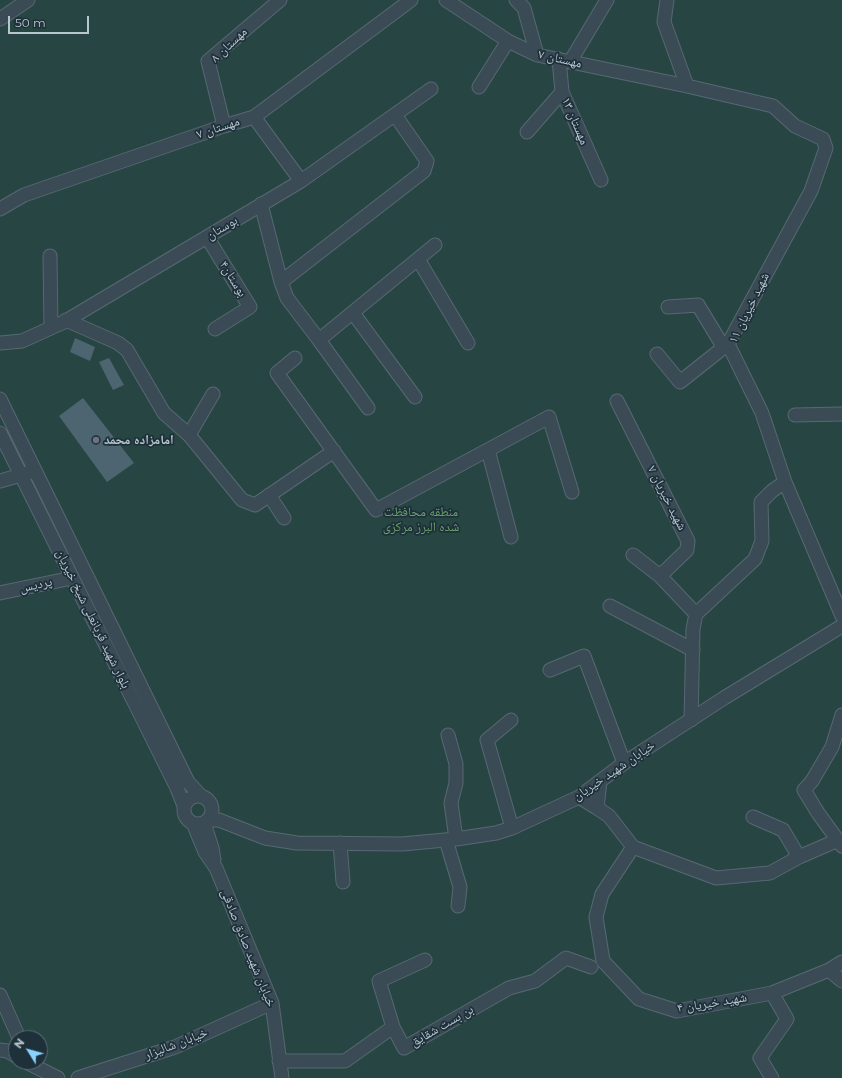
<!DOCTYPE html>
<html>
<head>
<meta charset="utf-8">
<style>
	body { margin:0 }
	#map { position:relative; width:842px; height:1078px; overflow:hidden; background:#253a46; font-family:Montserrat,sans-serif }
	canvas { display:block }
	.north { position:absolute; left:8px; top:1030px; width:40px; height:40px; box-sizing:border-box; background:#1e303a; border:1px solid #5b6c75; border-radius:50%; rotate:307deg; font-size:11px; font-weight:700; line-height:16px; text-align:center; color:#b7c5ce }
	.north::after { content:''; display:block; margin:auto; width:14px; height:18px; background:#8bd2ff; clip-path:polygon(50% 0,100% 100%,50% 72%,0 100%) }
	.scale { position:absolute; left:8px; top:16px; width:81px; height:18px; box-sizing:border-box; border:2px solid #b7c5ce; border-top:0; padding-left:5px; font-size:12px; line-height:14px; white-space:nowrap; color:#b7c5ce; -webkit-text-stroke:3px #1e303a; paint-order:stroke }
</style>
</head>
<body>
<div id="map">
<canvas width="842" height="1078"></canvas>
<div class="north">N</div>
<div class="scale">50 m</div>
</div>
<script>
const g = document.querySelector('canvas').getContext('2d');
g.lineJoin = 'round';
function fill(path, color) { g.fillStyle = color; g.fill(path, 'evenodd'); }
const poly = rows => new Path2D(rows.map(r => 'M' + r).join(''));
function trace(path, color, width, dash) { g.strokeStyle = color; g.lineWidth = width; g.lineCap = dash ? 'butt' : 'round'; g.setLineDash(dash || []); g.stroke(path); }
function drawText(font, color, halo, rows, align = 'center') {
  g.font = font + ' Montserrat,"Noto Naskh Arabic",sans-serif'; g.lineWidth = 3.5; g.setLineDash([]); g.textBaseline = 'middle'; g.strokeStyle = halo; g.fillStyle = color; for (const [text, x, y, turn = 0] of rows) {
    g.save(); g.translate(x, y); g.rotate((+turn || 0) * Math.PI / 180); g.textAlign = isNaN(turn) ? turn : align; if (halo) g.strokeText(text, 0, 0); g.fillText(text, 0, 0); g.restore();
  }
}
fill(poly([
	[0,0,842,0,842,1078,0,1078],
	[16,1038,40,1038,40,1062,16,1062]
]), '#274643');
fill(poly([
	[75,338,95,347,90,361,70,352],
	[109,358,124,385,113,390,99,362],
	[83,398,134,463,107,482,59,416]
]), '#4d6471');
const minor = poly([
	[446,0,508,41,537,55,687,86,773,106,795,126,823,139,826,148,811,191,728,344,762,413,785,482,842,616],
	[516,0,524,8,537,55],
	[667,0,664,22,687,86],
	[0,19,28,0],
	[559,59,562,92,601,180],
	[570,62,607,0],
	[479,87,508,41],
	[254,117,301,181],
	[224,126,208,61,280,0],
	[527,132,562,92],
	[261,204,281,282,287,298,319,340,435,245],
	[0,209,24,195,224,126,254,117,411,0],
	[207,237,250,307,215,329],
	[50,256,51,327],
	[418,259,468,343],
	[281,282,424,171,427,161,395,115],
	[668,307,698,305,724,348],
	[353,313,415,397],
	[66,320,118,343,127,350,164,413,189,435,242,500,255,505,334,451],
	[319,340,368,408],
	[0,343,22,341,64,322,301,181,431,89],
	[657,354,680,382,728,344],
	[295,358,277,373,376,510,549,417,572,492],
	[0,399,188,782,200,795],
	[617,401,688,541,687,550,660,576,696,614,693,629,691,720],
	[795,415,842,414],
	[0,433,177,788,184,806],
	[189,435,213,394],
	[488,450,511,537],
	[0,481,28,473],
	[269,495,284,518],
	[633,555,660,576],
	[0,593,72,578],
	[610,606,693,650],
	[696,614,755,559,762,541,761,502,772,491,785,482],
	[550,670,584,656,624,763],
	[842,715,832,747,812,781,804,790,818,813,842,846],
	[511,720,487,740,512,828],
	[448,735,456,764,456,783,451,803,456,839],
	'184 810a14 14 0 1 1 28 0a14 14 0 1 1-28 0Z',
	[579,797,597,808,609,816,633,847,716,878,770,873,799,857,838,840],
	[597,808,600,781],
	[753,817,783,830,799,857],
	[208,820,219,820,265,838,297,843,402,844,456,839,496,833,512,828,579,797,624,763,724,698,842,626],
	[193,823,205,852,216,868,272,1003,282,1078],
	[204,823,212,848,214,860],
	[446,840,460,887,458,906],
	[340,843,343,882],
	[633,847,602,894,596,917,603,961,639,999,677,1011,772,993,829,970,842,962],
	[829,970,842,981],
	[772,993,787,1019,760,1058,772,1078],
	[0,995,19,1038],
	[393,1027,379,981,425,960],
	[0,1050,7,1051,16,1056],
	[279,1061,345,1061,393,1027,404,1048,509,988,535,981,566,958,591,967],
	[26,1062,58,1078],
	[78,1078,175,1047,272,1003]
]);
trace(minor, '#586872', 15);
trace(minor, '#3a4b55', 13);
for (const [x, y, r, color] of [
	[96,440,4,"#6b7280"]
]) { const dot = new Path2D(); dot.arc(x, y, r, 0, 2 * Math.PI); g.fillStyle = color; g.fill(dot); trace(dot, '#1e303a', 1.5); }
drawText('13px', '#b7c5ce', '#1e303a', [
	["مهستان ۸",229,45,-43],
	["مهستان ۷",560,59,13],
	["مهستان ۱۳",575,121,67],
	["مهستان ۷",218,128,-18],
	["بوستان",222,228,-31],
	["بوستان۴",233,279,58],
	["شهید خیریان ۱۱",749,308,-64],
	["شهید خیریان ۷",667,498,63],
	["پردیس",36,585,-12],
	["بلوار شهید قربانعلی شیخ خیریان",93,619,64],
	["خیابان شهید خیریان",614,771,-34],
	["خیابان شهید صادق صادقی",248,948,68],
	["شهید خیریان ۴",712,1003,-9],
	["بن بست شقایق",442,1026,-30],
	["خیابان شالیزار",176,1044,-21]
]);
drawText('bold 13px', '#b7c5ce', '#1e303a', [
	["امامزاده محمد",104,440]
], 'left');
drawText('13px', '#6ca16c', '#1e303a', [
	["منطقه محافظت",421,512],
	["شده البرز مرکزی",421,527]
]);
</script>
</body>
</html>
